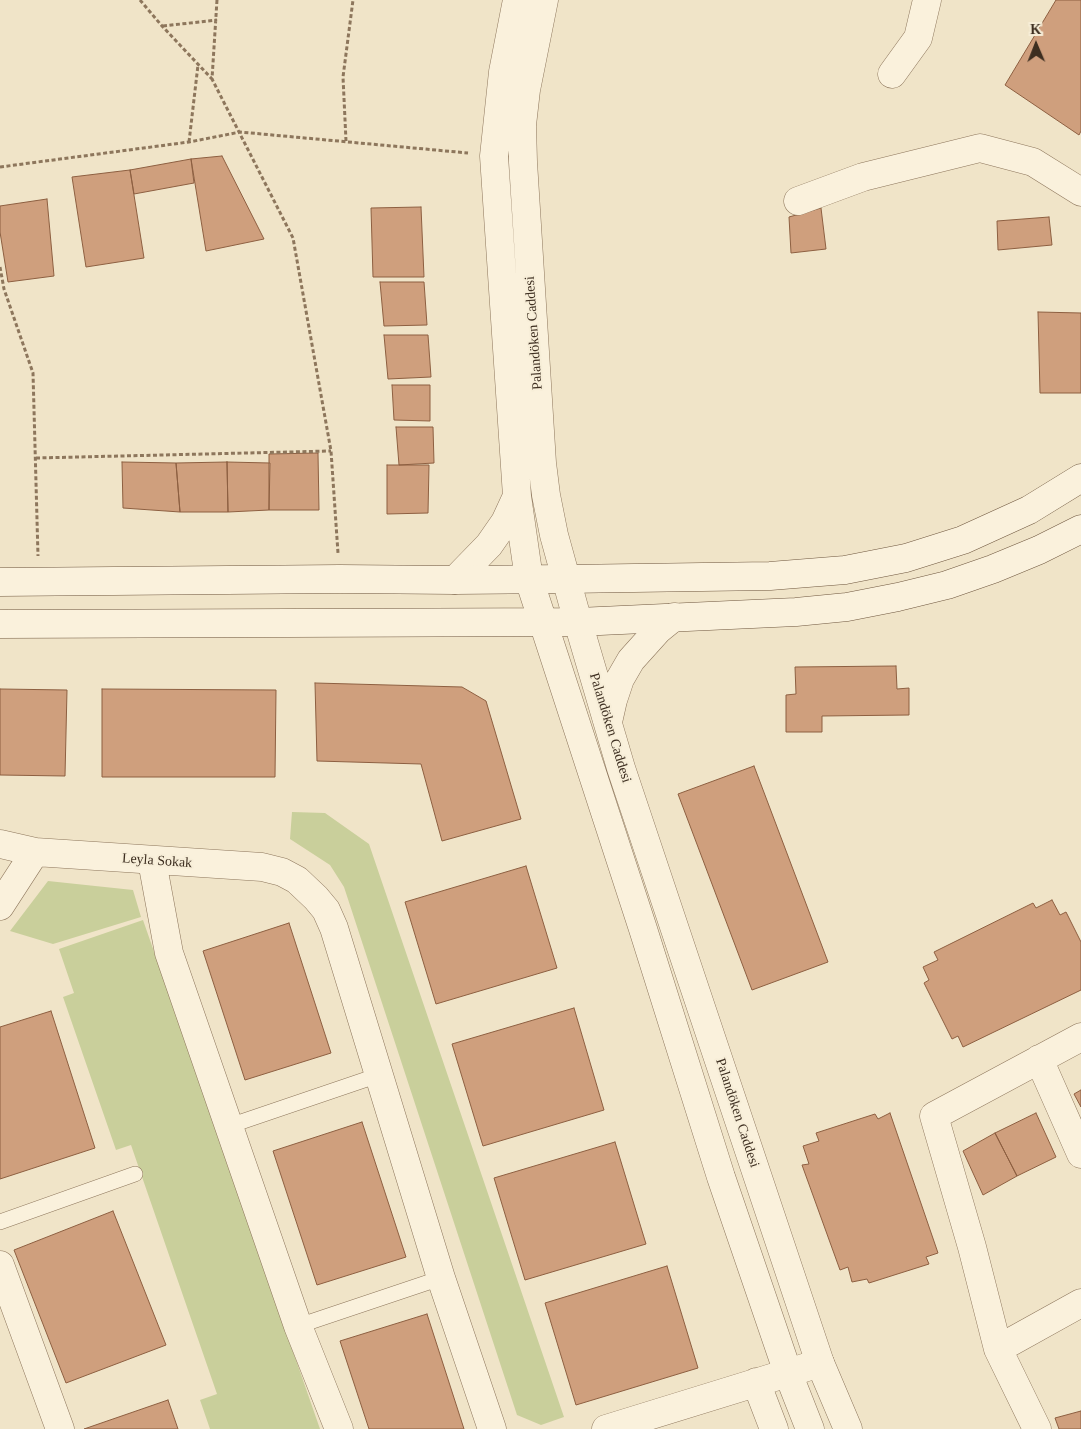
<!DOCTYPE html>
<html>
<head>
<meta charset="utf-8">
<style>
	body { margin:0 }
	#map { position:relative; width:1081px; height:1429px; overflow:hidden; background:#f0e4c8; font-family:"Times New Roman",serif }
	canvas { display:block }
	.north { position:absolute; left:1011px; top:20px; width:50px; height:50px; -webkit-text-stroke:4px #f7eed8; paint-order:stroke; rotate:359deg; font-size:14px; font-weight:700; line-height:20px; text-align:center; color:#3d2e20 }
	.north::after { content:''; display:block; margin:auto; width:18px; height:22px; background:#3d2e20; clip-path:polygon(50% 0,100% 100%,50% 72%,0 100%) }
</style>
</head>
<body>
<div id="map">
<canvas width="1081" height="1429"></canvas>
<div class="north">K</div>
</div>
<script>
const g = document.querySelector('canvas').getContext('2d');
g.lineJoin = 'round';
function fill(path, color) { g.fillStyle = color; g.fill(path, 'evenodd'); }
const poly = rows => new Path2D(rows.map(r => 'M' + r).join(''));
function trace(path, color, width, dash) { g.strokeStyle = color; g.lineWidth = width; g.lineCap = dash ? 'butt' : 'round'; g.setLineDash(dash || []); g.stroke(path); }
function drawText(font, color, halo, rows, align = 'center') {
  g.font = font + ' "Times New Roman",serif'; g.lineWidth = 4; g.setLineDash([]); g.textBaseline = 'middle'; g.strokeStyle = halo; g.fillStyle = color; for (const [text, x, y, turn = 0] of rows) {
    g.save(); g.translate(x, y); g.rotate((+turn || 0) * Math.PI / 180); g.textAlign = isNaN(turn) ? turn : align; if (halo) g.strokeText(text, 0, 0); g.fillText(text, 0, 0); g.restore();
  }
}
fill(poly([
	[292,812,325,813,369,844,564,1417,541,1425,517,1415,344,887,330,865,290,839],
	[48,881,133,890,141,917,53,944,10,931],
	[143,920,320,1429,210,1429,200,1400,217,1394,131,1145,116,1150,63,997,74,993,59,949]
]), '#c9cf9b');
const building = poly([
	[1056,0,1081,0,1081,131,1079,135,1005,85,1056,0],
	[222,156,264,239,206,251,191,159,222,156],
	[191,159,194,183,134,194,130,170,191,159],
	[130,170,144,258,86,267,72,177,130,170],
	[47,199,54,276,8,282,0,232,0,206,47,199],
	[421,207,424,277,373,277,371,208,421,207],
	[821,208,826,249,791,253,789,217,821,208],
	[1049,217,1052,245,998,250,997,221,1049,217],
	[380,282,424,282,427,325,384,326,380,282],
	[1038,312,1081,313,1081,393,1040,393,1038,312],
	[384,335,428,335,431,377,388,379,384,335],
	[392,385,430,385,430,421,394,420,392,385],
	[396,427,433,427,434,463,399,465,396,427],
	[318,453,319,510,269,510,269,454,318,453],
	[122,462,176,463,180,512,123,508,122,462],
	[227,462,228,512,180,512,176,463,227,462],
	[227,462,270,463,269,510,228,512,227,462],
	[387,465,429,465,428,513,387,514,387,465],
	[896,666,897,689,909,688,909,715,822,716,822,732,786,732,786,695,796,694,795,667,896,666],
	[315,683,462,687,486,701,521,819,442,841,421,764,317,761,315,683],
	[0,689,67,690,65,776,0,775,0,689],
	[102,689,276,690,275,777,102,777,102,689],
	[754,766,828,962,752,990,678,794,754,766],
	[526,866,557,968,436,1004,405,902,526,866],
	[1052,900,1060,915,1066,912,1081,942,1081,990,963,1047,958,1036,952,1039,924,983,929,980,923,967,938,960,934,952,1033,903,1036,908,1052,900],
	[289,923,331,1053,245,1080,203,951,289,923],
	[574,1008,604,1110,483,1146,452,1044,574,1008],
	[51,1011,95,1148,0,1179,0,1027,51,1011],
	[1081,1090,1081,1107,1074,1094,1081,1090],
	[890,1113,938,1253,926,1257,929,1264,869,1283,867,1279,852,1282,848,1267,840,1270,802,1165,809,1164,803,1146,819,1141,816,1133,875,1114,878,1119,890,1113],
	[1036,1113,1056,1157,1017,1176,995,1133,1036,1113],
	[362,1122,406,1257,317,1285,273,1151,362,1122],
	[995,1133,1017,1176,983,1195,963,1151,995,1133],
	[615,1142,646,1244,525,1280,494,1178,615,1142],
	[113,1211,166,1345,66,1383,14,1250,113,1211],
	[667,1266,698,1368,576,1405,545,1303,667,1266],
	[427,1314,464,1429,369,1429,340,1341,427,1314],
	[168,1400,178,1429,84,1429,168,1400],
	[1081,1411,1081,1429,1059,1429,1055,1418,1081,1411]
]);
fill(building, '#cf9f7d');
trace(building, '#8d5f41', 1);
const service = poly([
	[229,1126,379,1075],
	[0,1222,135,1174],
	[298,1326,441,1278]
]);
const minor = poly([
	[892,74,918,38,927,0],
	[798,201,863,177,980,148,1033,162,1081,192],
	[0,844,35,852,262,867,282,872,297,880,316,898,326,910,334,928,441,1278,492,1429],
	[152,861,169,953,298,1326,339,1429],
	[0,906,35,852],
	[1039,1059,1081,1154],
	[0,1265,60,1429],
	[998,1349,1081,1303],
	[756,1382,774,1429],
	[606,1429,820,1363],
	[1037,1429,998,1349,972,1247,934,1116,1081,1037]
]);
const tertiary = poly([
	[517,0,503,72,494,156,517,496,529,579,643,929,721,1177,788,1373,810,1429],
	[544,0,526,90,522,125,523,162,542,463,546,495,554,535,578,622,621,768,820,1363,848,1429],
	[455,580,489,545,505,522,517,496],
	[608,722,613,700,620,679,631,660,658,630,674,617]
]);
const secondary = poly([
	[0,582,340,579,455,580,566,579,770,576,845,570,906,558,963,540,1029,510,1081,478],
	[0,624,578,622,796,612,847,607,898,597,947,585,993,569,1039,550,1081,529]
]);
trace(service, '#8d765c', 16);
trace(minor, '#8d765c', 29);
trace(tertiary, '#8d765c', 29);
trace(secondary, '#6f573f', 29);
trace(poly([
	[140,0,162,26,212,79],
	[217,0,212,79,293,238,331,451,338,553],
	[163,26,217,20],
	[346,141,343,77,353,0],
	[189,142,198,65],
	[0,167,189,142,240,132,468,153],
	[0,267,4,289,33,373,38,556],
	[36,458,331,451]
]), '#8d765c', 3, [4, 2.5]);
trace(service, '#faf1dc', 15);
trace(minor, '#faf1dc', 28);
trace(tertiary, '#faf1dc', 28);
trace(secondary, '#faf1dc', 28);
drawText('14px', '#3d2e20', '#f7eed8', [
	["Palandöken Caddesi",534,333,-94],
	["Palandöken Caddesi",610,728,73],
	["Leyla Sokak",157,861,4],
	["Palandöken Caddesi",737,1113,72]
]);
</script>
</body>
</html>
